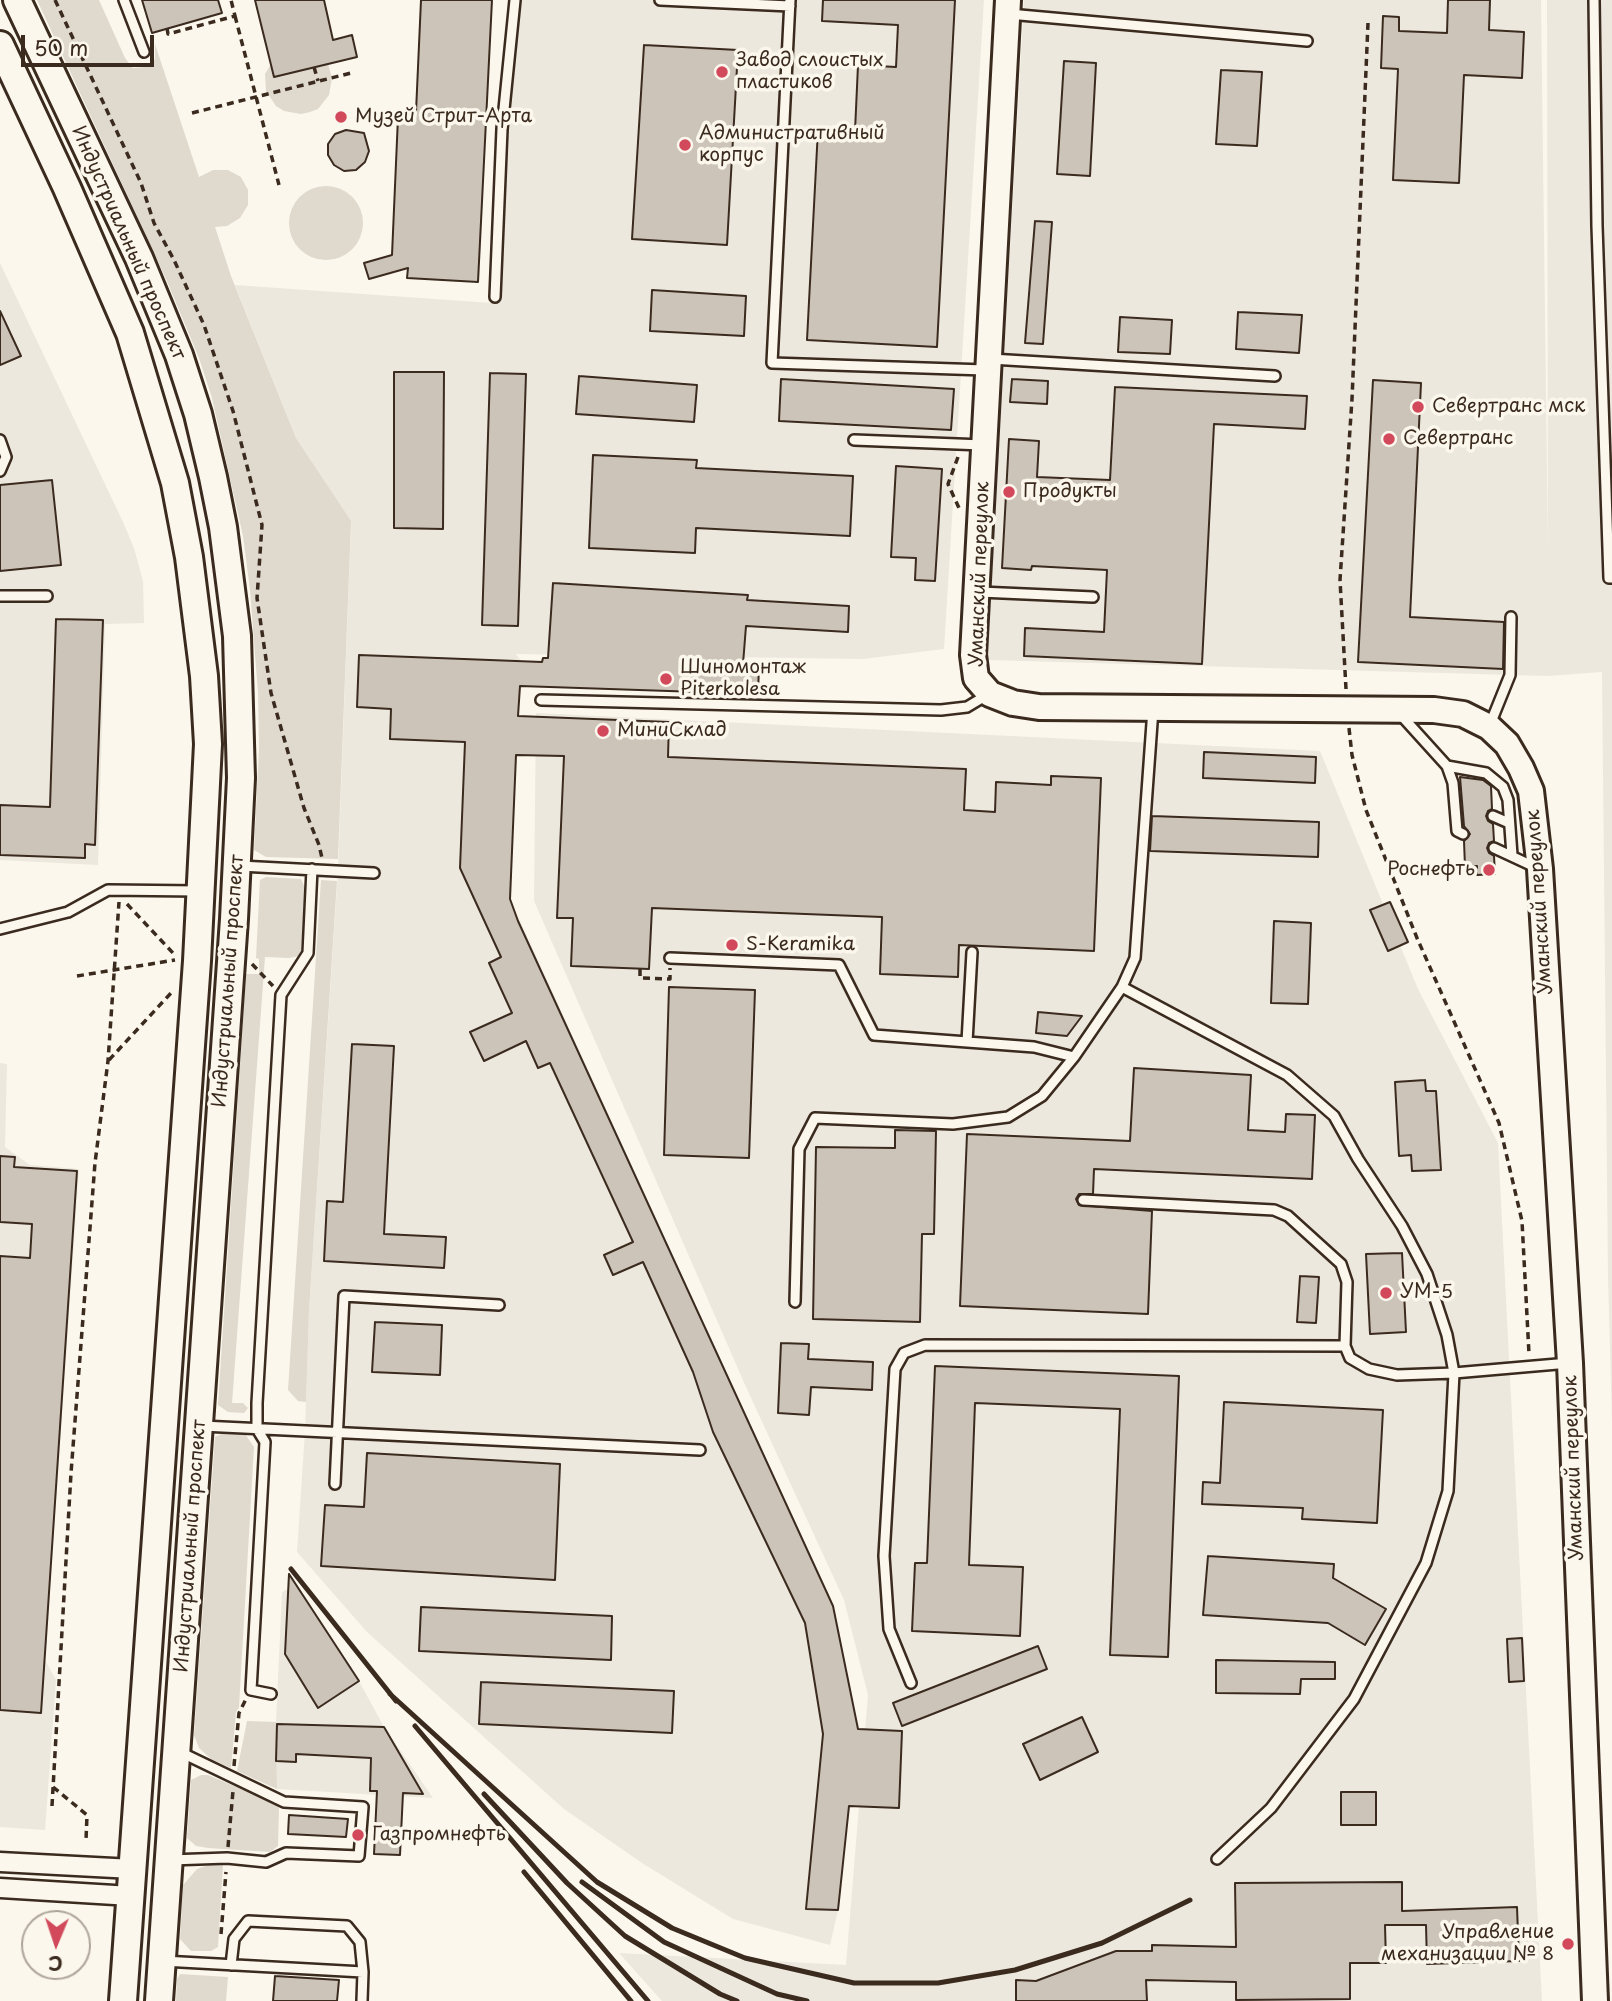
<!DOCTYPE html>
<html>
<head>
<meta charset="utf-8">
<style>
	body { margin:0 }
	#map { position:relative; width:1612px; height:2001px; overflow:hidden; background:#fbf7ec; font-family:"Playpen Sans",sans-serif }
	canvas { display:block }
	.north { position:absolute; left:21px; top:1910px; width:70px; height:70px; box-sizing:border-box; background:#fbf7ec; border:2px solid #aea59a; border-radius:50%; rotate:182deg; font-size:19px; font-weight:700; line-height:28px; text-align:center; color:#3b2a1e }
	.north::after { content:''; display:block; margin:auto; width:24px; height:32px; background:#d1495b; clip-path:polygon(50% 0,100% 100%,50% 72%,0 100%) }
	.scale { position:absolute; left:21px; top:35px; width:133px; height:32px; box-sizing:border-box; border:4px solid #3b2a1e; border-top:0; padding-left:9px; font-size:21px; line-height:24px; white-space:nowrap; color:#3b2a1e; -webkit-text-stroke:5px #fbf7ec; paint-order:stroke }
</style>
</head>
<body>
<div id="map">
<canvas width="1612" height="2001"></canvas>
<div class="north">С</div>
<div class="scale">50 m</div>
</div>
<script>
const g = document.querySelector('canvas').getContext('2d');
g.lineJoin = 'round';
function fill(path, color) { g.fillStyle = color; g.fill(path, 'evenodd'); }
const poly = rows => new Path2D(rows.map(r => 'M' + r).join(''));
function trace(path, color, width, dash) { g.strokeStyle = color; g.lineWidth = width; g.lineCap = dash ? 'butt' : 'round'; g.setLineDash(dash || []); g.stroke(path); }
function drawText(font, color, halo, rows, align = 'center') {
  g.font = font + ' "Playpen Sans",sans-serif'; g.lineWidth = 7; g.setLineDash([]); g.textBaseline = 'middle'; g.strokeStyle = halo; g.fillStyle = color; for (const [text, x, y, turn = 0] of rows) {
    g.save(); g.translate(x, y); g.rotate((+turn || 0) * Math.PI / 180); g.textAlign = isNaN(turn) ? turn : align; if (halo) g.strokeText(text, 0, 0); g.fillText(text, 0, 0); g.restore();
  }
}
fill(poly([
	[512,0,984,0,944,649,863,659,516,654,521,661,510,899,833,1606,858,1730,838,1910,830,1945,733,1919,642,1863,564,1809,367,1632,297,1552,305,1431,309,1311,338,871,351,522,296,438,235,285,492,303],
	[1024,0,1541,0,1548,549,1547,0,1612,0,1612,1422,1608,1277,1602,672,1548,676,987,660],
	[0,263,123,522,134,548,143,581,144,623,105,624,98,865,0,860],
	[536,713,1320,751,1418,989,1498,1143,1542,2001,662,2001,619,1953,846,1965,868,1695,844,1600,746,1387,534,901],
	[0,1063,7,1064,5,1147,30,1165,79,1169,45,1660,56,1680,45,1830,0,1827],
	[297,1585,359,1681,384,1727,433,1798,277,1789,276,1722,282,1592]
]), '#ede8dd');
fill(poly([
	[37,0,99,0,125,58,133,68,145,67,155,59,155,44,199,177,213,170,228,170,241,177,248,190,248,205,240,218,227,226,215,227,231,276,296,438,351,521,338,859,266,857,254,850,259,749,258,693,250,590,243,536,212,398,199,358,166,279],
	[271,64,275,77,328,64,332,78,329,95,318,109,310,112,301,114,284,111,276,106,266,91,265,74],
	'289 223a37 37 0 1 1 74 0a37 37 0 1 1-74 0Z',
	[266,877,301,879,305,888,301,951,299,956,289,958,265,957,232,1403,243,1403,248,1408,244,1413,228,1412,218,1405,246,974,259,974,259,959,256,958,260,880],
	[321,880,337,881,309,1311,306,1402,298,1401,288,1390],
	[227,1431,245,1434,254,1447,239,1707,236,1712,231,1768,211,1759,199,1748,194,1735,215,1437],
	[247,1721,276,1722,277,1789,237,1771],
	[201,1775,208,1775,277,1804,279,1809,278,1846,270,1852,208,1848,196,1846,187,1838,191,1780],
	[211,1864,223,1865,218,1947,211,1951,191,1951,180,1939,183,1885,197,1869],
	[180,1974,228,1977,226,2001,176,2001,177,1979]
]), '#dfd9ce');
const building = poly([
	[142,0,218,0,222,13,152,33,142,0],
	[255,0,324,0,333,40,352,35,357,57,274,77,255,0],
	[421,0,492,0,478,282,407,278,408,268,369,279,364,263,392,255,398,117,416,112,421,0],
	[823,0,955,0,937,347,807,340,818,129,855,131,858,65,896,67,898,25,822,21,823,0],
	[1448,0,1490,0,1489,30,1524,32,1522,78,1464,75,1459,183,1393,180,1398,69,1381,68,1383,16,1399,17,1399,31,1447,33,1448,0],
	[644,45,738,50,727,245,632,239,644,45],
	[1064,61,1096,63,1090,176,1057,174,1064,61],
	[1221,70,1262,72,1257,146,1216,144,1221,70],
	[346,130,364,133,369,151,365,162,356,170,344,171,334,165,328,155,328,144,335,134,346,130],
	[1035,221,1052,222,1043,344,1025,343,1035,221],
	[652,290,746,296,744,336,650,331,652,290],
	[0,311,21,356,0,365,0,311],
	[1238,312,1302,315,1299,353,1236,349,1238,312],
	[1120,317,1172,320,1170,354,1118,352,1120,317],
	[394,372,444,372,443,529,394,528,394,372],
	[490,373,526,374,518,626,482,625,490,373],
	[579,376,697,385,694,422,576,414,579,376],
	[781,379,954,389,951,430,779,421,781,379],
	[1012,379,1048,381,1047,404,1010,402,1012,379],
	[1373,380,1421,383,1410,617,1504,622,1503,669,1358,662,1373,380],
	[1115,387,1307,396,1305,429,1214,424,1202,664,1024,656,1025,628,1104,632,1107,570,1032,566,1031,570,1002,568,1009,439,1039,441,1037,477,1110,480,1115,387],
	[593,455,697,460,696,468,853,476,850,536,696,528,695,553,589,548,593,455],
	[896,466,942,469,935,581,915,580,916,558,891,557,896,466],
	[52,480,61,565,0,571,0,485,52,480],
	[553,583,748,595,747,600,849,606,848,632,746,626,743,664,759,665,758,694,520,686,518,716,669,722,668,757,966,769,964,810,995,812,996,782,1051,785,1051,776,1101,778,1094,951,959,945,958,977,880,974,882,917,652,908,649,969,571,966,573,918,557,918,564,756,516,755,510,899,518,921,833,1606,858,1729,902,1731,899,1808,849,1806,838,1910,806,1909,823,1734,805,1623,713,1432,693,1372,643,1262,613,1275,604,1255,633,1242,550,1063,538,1068,526,1041,484,1061,470,1032,512,1013,489,963,501,957,460,868,465,742,390,739,391,709,357,707,359,655,542,662,543,658,548,658,553,583],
	[56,619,103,620,95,845,85,844,85,858,0,855,0,805,50,807,56,619],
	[1204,752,1316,757,1315,783,1203,778,1204,752],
	[1460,777,1483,780,1491,786,1492,809,1488,811,1486,816,1488,821,1493,824,1494,841,1489,843,1487,848,1489,853,1494,856,1495,874,1477,875,1477,866,1465,867,1464,841,1470,834,1464,826,1460,777],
	[1152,816,1319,822,1318,857,1150,851,1152,816],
	[1390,902,1408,942,1388,951,1370,910,1390,902],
	[1274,921,1311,923,1308,1004,1271,1003,1274,921],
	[669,987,755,990,749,1158,664,1155,669,987],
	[1038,1012,1082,1016,1067,1036,1036,1033,1038,1012],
	[352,1044,394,1046,384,1234,446,1237,444,1268,324,1261,327,1201,343,1202,352,1044],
	[1134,1068,1251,1075,1248,1130,1285,1132,1286,1114,1315,1115,1312,1179,1094,1169,1093,1194,1079,1194,1076,1199,1079,1205,1152,1211,1148,1314,960,1306,967,1134,1130,1141,1134,1068],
	[1425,1080,1426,1091,1436,1091,1441,1170,1412,1171,1411,1155,1399,1156,1395,1082,1425,1080],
	[895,1130,936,1131,934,1234,922,1234,920,1322,813,1319,816,1147,895,1148,895,1130],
	[0,1156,15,1157,14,1167,77,1171,41,1713,0,1710,0,1256,30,1258,32,1224,0,1222,0,1156],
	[1402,1253,1406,1332,1370,1334,1366,1254,1402,1253],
	[1300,1276,1319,1277,1316,1323,1297,1322,1300,1276],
	[375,1322,442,1325,440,1375,372,1372,375,1322],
	[781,1343,809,1344,808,1359,873,1362,872,1390,811,1387,809,1415,778,1413,781,1343],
	[935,1366,1179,1376,1168,1657,1110,1655,1120,1409,975,1403,969,1565,1023,1567,1020,1636,912,1631,915,1563,927,1563,935,1366],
	[1224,1402,1383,1410,1377,1523,1302,1519,1303,1508,1202,1504,1203,1482,1220,1483,1224,1402],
	[367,1453,560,1464,555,1580,321,1566,325,1505,364,1507,367,1453],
	[1208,1556,1334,1564,1333,1578,1386,1609,1365,1645,1328,1623,1203,1615,1208,1556],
	[289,1574,359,1681,318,1708,285,1654,289,1574],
	[421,1607,612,1616,611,1660,419,1651,421,1607],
	[1522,1638,1524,1681,1509,1682,1507,1639,1522,1638],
	[1038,1646,1047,1669,902,1726,893,1703,1038,1646],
	[1216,1660,1335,1662,1335,1679,1301,1679,1300,1694,1216,1693,1216,1660],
	[481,1682,674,1691,672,1733,479,1724,481,1682],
	[1082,1717,1098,1752,1040,1780,1023,1744,1082,1717],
	[277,1724,384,1727,423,1794,403,1793,400,1855,374,1854,377,1791,370,1791,371,1758,296,1754,296,1762,276,1761,277,1724],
	[1341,1792,1376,1792,1376,1825,1341,1825,1341,1792],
	[289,1815,348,1819,346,1837,288,1834,289,1815],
	[1402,1882,1402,1911,1517,1907,1519,1961,1427,1964,1426,1925,1385,1925,1386,1963,1350,1963,1350,1999,1236,2000,1236,1982,1146,1980,1147,2001,1016,2001,1016,1980,1036,1981,1116,1951,1152,1951,1152,1945,1236,1947,1235,1883,1402,1882],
	[275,1976,339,1980,337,2001,273,2001,275,1976]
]);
fill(building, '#ccc4b9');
trace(building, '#3b2a1e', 2);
const lane = poly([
	[124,0,144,52],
	[660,0,790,6],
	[790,0,772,363,985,370],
	[1594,0,1597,226,1609,578,1612,578],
	[1009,14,1307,41],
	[495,297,502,129,515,0],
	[991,359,1275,376],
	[0,440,6,457,0,471],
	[854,440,983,445],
	[980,592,1093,597],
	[0,596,47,596],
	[541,700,941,710,967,707,987,695],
	[1399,713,1447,766,1453,783,1457,831,1463,834],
	[1489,727,1510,675,1511,617],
	[1447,766,1486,773,1503,787,1508,800,1512,855],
	[1493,816,1509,823],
	[1494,848,1537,868],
	[240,866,374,873],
	[0,929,68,912,108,890,198,891],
	[670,958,839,965,874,1035,1034,1047,1074,1057],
	[967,1042,972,952],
	[1083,1200,1274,1210,1288,1216,1341,1264,1347,1282,1345,1346,1350,1358,1369,1369,1397,1375,1454,1373,1447,1335,1427,1274,1402,1226,1358,1159,1334,1116,1287,1075,1122,987],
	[795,1302,799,1149,815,1118,953,1124,1008,1117,1042,1096,1074,1057,1122,987,1135,958,1153,709],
	[202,1426,700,1450],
	[335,1484,344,1296,499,1305],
	[911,1683,889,1629,884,1556,895,1369,904,1353,925,1345,1345,1346],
	[271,1694,251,1690,265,1442,257,1429,257,1403,281,995,308,953,312,869],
	[1217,1859,1271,1808,1354,1699,1426,1563,1448,1491,1454,1373,1569,1363],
	[170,1860,227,1858,266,1862,286,1853,359,1856,363,1807,284,1802,180,1752],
	[163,1961,363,1972,362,2001],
	[231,1965,234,1939,248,1921,347,1926,360,1942,363,1972]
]);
const street = poly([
	[0,1862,133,1869],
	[0,1888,131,1896]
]);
const secondary = poly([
	[1008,0,973,655,976,678,990,694,1013,703,1039,707,1434,710,1463,714,1489,727,1507,744,1521,768,1531,791,1540,869,1570,1363,1595,2001]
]);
const primary = poly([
	[17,0,139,258,179,355,198,414,213,477,223,527,237,636,241,778,234,919,159,2001],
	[0,45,67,188,130,333,175,483,189,557,204,676,208,744,197,961,123,2001]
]);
trace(lane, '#3b2a1e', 14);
trace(street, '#3b2a1e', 23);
trace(secondary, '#3b2a1e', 30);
trace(primary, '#3b2a1e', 32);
trace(poly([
	[55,0,141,183,154,223,174,260,204,325,233,411,262,525,257,598,271,693,304,808,319,845,322,858],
	[235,16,279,185],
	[167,28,168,34,235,16,231,0],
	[314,67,318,81],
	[192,113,351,73],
	[958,457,948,484,959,508],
	[1346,689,1340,580,1352,399,1368,23],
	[1349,728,1352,755,1366,810,1417,938,1499,1123,1522,1221,1529,1354],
	[127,904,173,953],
	[252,964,273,986],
	[640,969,640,978,670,979,670,968],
	[77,976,175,960],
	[109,1060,171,993],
	[234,1766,239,1713,246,1699],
	[53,1787,87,1815,86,1840],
	[52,1806,71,1473,95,1163,108,1061,119,902],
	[228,1847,233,1791],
	[221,1934,226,1872],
	[77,1949,80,1948,81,1926]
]), '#3b2a1e', 3.5, [7, 5]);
trace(lane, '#fbf7ec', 9);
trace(street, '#fbf7ec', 18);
trace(secondary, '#fbf7ec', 24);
trace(primary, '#fbf7ec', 26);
trace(poly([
	[291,1569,396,1701],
	[390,1694,597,1882,672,1928,745,1958,854,1983,938,1983,1015,1970,1102,1943,1190,1900],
	[415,1726,648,2001],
	[484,1794,567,1883,625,1936,720,1994,737,2001],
	[524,1872,631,2001],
	[582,1882,664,1942,777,1994,807,2001]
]), '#3b2a1e', 5);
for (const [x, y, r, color] of [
	[722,72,7,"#d1495b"],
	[341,117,7,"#d1495b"],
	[685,145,7,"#d1495b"],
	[1418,407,7,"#d1495b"],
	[1389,439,7,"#d1495b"],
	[1009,492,7,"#d1495b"],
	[666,679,7,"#d1495b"],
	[603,731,7,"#d1495b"],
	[1489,870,7,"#d1495b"],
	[732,945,7,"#d1495b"],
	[1386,1293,7,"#d1495b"],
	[358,1835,7,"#d1495b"],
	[1568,1944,7,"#d1495b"]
]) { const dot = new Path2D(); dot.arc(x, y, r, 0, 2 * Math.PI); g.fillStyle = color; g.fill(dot); trace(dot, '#fbf7ec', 2.5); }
drawText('19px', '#3b2a1e', '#fbf7ec', [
	["Завод слоистых",736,61],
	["пластиков",736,83],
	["Музей Стрит-Арта",355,117],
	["Административный",699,134],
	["корпус",699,156],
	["Севертранс мск",1432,407],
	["Севертранс",1403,439],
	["Продукты",1023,492],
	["Шиномонтаж",680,668],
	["Piterkolesa",680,690],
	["МиниСклад",617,731],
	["Роснефть",1475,870,"right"],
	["S-Keramika",746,945],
	["УМ-5",1400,1293],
	["Газпромнефть",372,1835],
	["Управление",1554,1933,"right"],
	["механизации № 8",1554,1955,"right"]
], 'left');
drawText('19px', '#3b2a1e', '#fbf7ec', [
	["Индустриальный проспект",128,243,66],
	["Уманский переулок",980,574,-88],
	["Уманский переулок",1540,902,-94],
	["Индустриальный проспект",229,981,-86],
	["Уманский переулок",1574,1468,-92],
	["Индустриальный проспект",191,1546,-86]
]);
</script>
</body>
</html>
